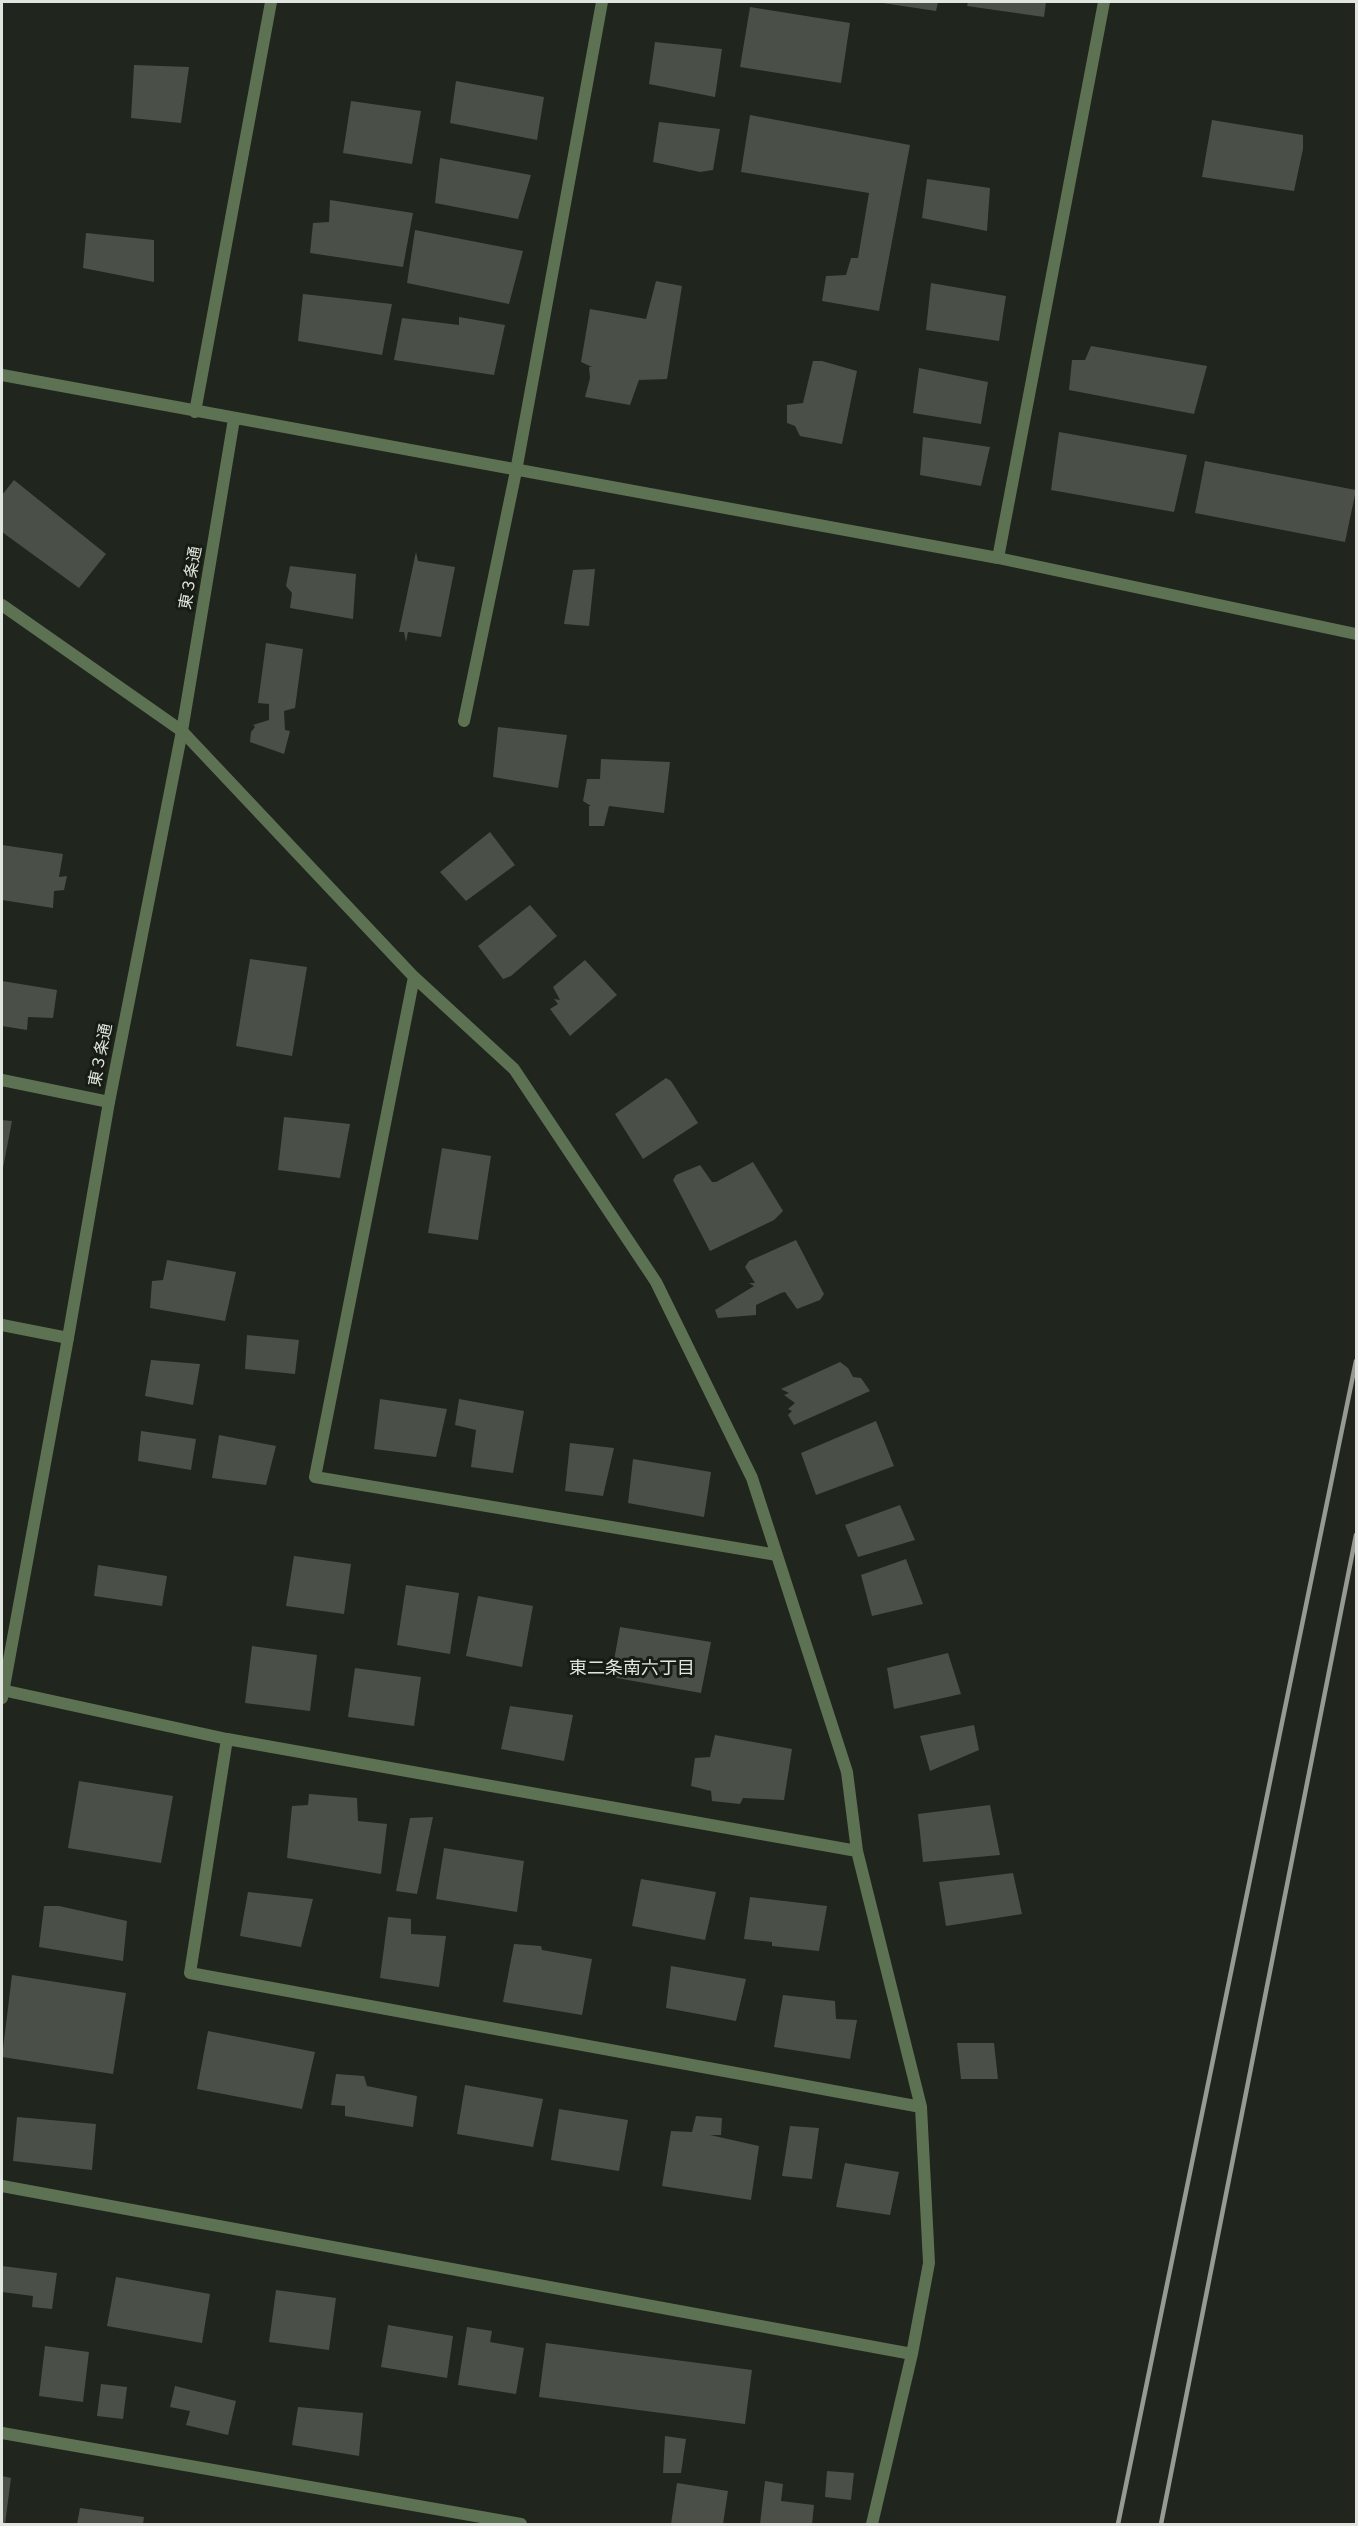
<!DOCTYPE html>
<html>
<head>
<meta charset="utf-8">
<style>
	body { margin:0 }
	#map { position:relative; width:1358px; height:2526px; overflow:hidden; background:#20251d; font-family:"PT Sans Narrow",sans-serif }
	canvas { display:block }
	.frame { position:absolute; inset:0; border:3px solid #e1e5df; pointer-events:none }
</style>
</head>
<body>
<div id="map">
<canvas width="1358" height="2526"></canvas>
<div class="frame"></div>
</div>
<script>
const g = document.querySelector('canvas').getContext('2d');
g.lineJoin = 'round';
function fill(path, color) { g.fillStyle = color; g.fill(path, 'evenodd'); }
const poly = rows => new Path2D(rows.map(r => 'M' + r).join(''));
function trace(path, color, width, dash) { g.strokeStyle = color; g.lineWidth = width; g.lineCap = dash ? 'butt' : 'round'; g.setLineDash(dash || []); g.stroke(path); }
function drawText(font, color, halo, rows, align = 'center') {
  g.font = font + ' "PT Sans Narrow","Noto Sans JP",sans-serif'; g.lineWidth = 6; g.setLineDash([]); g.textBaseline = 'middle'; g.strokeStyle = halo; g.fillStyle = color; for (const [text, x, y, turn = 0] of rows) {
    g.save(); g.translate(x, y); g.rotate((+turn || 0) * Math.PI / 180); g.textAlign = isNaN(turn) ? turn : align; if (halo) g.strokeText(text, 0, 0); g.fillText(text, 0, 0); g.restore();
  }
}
fill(poly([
	[876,2,938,2,936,11],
	[968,2,1046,2,1044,17,967,6],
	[750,7,850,23,841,83,740,67],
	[655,42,722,49,715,97,649,84],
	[134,65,189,67,181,123,131,118],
	[456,81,544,97,537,140,450,123],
	[351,101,421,111,412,164,343,153],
	[750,115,910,145,879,311,822,301,826,276,846,275,851,258,858,258,869,193,741,172],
	[1212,120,1303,135,1303,149,1294,191,1202,177],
	[659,122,720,129,713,170,700,172,653,162],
	[440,158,531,175,518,219,435,203],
	[927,179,990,188,987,231,922,218],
	[330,200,413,213,403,267,310,253,313,223,329,222],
	[415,230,523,251,509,304,407,283],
	[86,233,154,240,154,282,83,268],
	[656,281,682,286,667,379,639,380,630,405,585,397,590,378,589,367,592,367,581,362,590,309,646,319],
	[931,283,1006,296,999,341,926,330],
	[303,294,392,304,382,355,298,341],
	[459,317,505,325,494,375,394,360,402,318,459,325],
	[1091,346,1207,366,1194,414,1069,390,1072,360,1085,360],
	[813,361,822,361,857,371,842,444,800,436,795,426,787,423,787,405,803,403],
	[919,368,988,382,981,424,913,413],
	[1059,432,1187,455,1174,512,1051,490],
	[923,437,990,447,981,486,920,475],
	[1205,461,1356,490,1345,542,1195,513],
	[14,480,106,554,79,588,2,532,2,495],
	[416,552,418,561,455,567,441,637,408,632,406,642,404,632,399,632],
	[290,566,356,574,353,619,290,608,292,593,286,586],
	[595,569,589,626,564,624,573,570],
	[266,643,303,649,295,708,284,711,285,730,290,731,284,754,250,742,251,732,255,727,253,725,269,720,269,704,258,703],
	[498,727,567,735,558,788,493,777],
	[601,759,670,762,664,813,609,806,604,826,589,826,589,806,591,806,583,801,587,779,600,779],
	[490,832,515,865,466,901,440,872],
	[2,845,63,854,59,877,67,876,64,890,54,891,53,908,2,900],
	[530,905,557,936,511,976,503,979,478,946],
	[250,959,307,967,292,1056,236,1046],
	[585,960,617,995,570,1036,550,1009,558,1004,554,999,560,1000,553,987],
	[2,981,57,990,53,1018,28,1017,27,1030,2,1026],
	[666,1078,671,1081,698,1123,643,1159,615,1114],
	[284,1117,350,1124,340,1178,278,1170],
	[2,1120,12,1121,3,1168,2,1168],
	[442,1148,491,1156,478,1240,428,1233],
	[753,1162,783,1211,774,1220,710,1251,673,1180,676,1175,700,1165,712,1182,716,1182],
	[796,1240,824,1294,820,1300,797,1309,785,1292,781,1293,756,1305,756,1315,718,1318,715,1310,754,1286,749,1283,755,1283,745,1267,749,1261],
	[167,1260,236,1272,225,1321,150,1308,152,1281,163,1280],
	[247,1335,299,1340,295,1374,245,1369],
	[151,1360,200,1364,193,1405,145,1396],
	[840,1362,848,1368,853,1377,861,1378,870,1391,794,1425,788,1415,792,1411,788,1409,795,1403,784,1395,789,1393,781,1389],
	[380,1399,447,1409,436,1457,374,1449],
	[459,1399,524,1411,513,1473,471,1467,476,1430,455,1425],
	[876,1421,894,1466,816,1495,801,1453],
	[141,1431,196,1439,191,1470,138,1461],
	[219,1435,276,1446,266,1485,212,1478],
	[570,1443,614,1448,603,1496,565,1491],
	[633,1459,711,1472,704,1517,628,1503],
	[900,1505,915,1540,858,1557,845,1525],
	[294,1556,351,1564,344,1614,286,1606],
	[906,1559,923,1604,872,1616,861,1575],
	[98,1565,167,1576,162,1606,94,1596],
	[406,1585,459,1593,450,1654,397,1645],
	[478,1596,533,1606,522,1667,466,1656],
	[620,1627,711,1642,701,1693,611,1677],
	[252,1646,317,1655,310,1711,245,1703],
	[948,1653,961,1694,894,1709,887,1668],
	[355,1668,421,1677,414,1726,348,1717],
	[510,1706,573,1715,564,1761,501,1749],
	[974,1725,979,1750,930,1771,920,1736],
	[715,1735,792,1749,784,1800,743,1798,740,1804,712,1801,711,1791,691,1786,695,1758,710,1757],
	[79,1781,173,1796,161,1863,68,1848],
	[309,1794,357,1798,358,1821,387,1824,381,1874,287,1858,292,1806,308,1805],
	[990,1805,1000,1855,923,1862,918,1814],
	[433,1817,417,1894,396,1891,410,1818],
	[444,1848,524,1861,517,1912,436,1899],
	[1013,1873,1022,1914,946,1926,939,1882],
	[641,1879,716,1892,705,1940,632,1926],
	[248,1892,313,1899,301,1947,240,1936],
	[750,1897,827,1906,819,1951,772,1946,772,1942,744,1939],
	[44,1906,59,1906,127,1921,123,1961,39,1947],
	[388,1917,411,1919,411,1934,446,1936,439,1987,380,1978],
	[514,1944,541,1946,542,1950,592,1959,582,2015,503,2002],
	[671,1966,746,1979,736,2021,666,2008],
	[12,1975,126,1993,113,2074,2,2057],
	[783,1995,835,2001,836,2019,857,2020,850,2059,774,2047],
	[208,2031,315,2052,302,2109,197,2089],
	[957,2043,994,2043,998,2079,961,2079],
	[336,2074,364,2076,367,2086,417,2096,413,2127,345,2116,345,2106,331,2105],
	[465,2085,543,2099,533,2147,457,2134],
	[559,2109,628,2120,619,2171,551,2160],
	[696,2116,722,2118,721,2135,710,2135,759,2146,751,2200,662,2186,671,2131,692,2132],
	[17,2117,96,2124,92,2170,13,2161],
	[790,2126,819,2128,812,2179,782,2176],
	[845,2163,899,2172,890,2215,836,2207],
	[2,2266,57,2273,52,2309,32,2307,33,2296,2,2292],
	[116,2277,210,2294,202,2343,107,2326],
	[276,2290,336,2298,329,2350,269,2342],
	[388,2325,453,2336,447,2378,381,2367],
	[467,2327,492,2331,490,2342,524,2348,516,2394,458,2385],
	[546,2343,752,2370,745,2424,539,2397],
	[45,2346,89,2352,83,2402,39,2396],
	[101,2384,127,2387,123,2419,97,2416],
	[175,2386,236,2401,228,2435,186,2425,190,2411,170,2407],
	[298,2407,363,2413,359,2456,292,2445],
	[665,2436,686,2439,681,2473,663,2473],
	[827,2471,854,2473,851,2500,825,2497],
	[2,2476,11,2478,5,2524,2,2524],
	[765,2481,783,2484,781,2501,814,2505,812,2524,760,2524],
	[677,2483,728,2491,723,2524,671,2524],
	[80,2508,144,2517,143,2524,77,2524]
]), '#4a5047');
trace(poly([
	[195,412,271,2],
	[998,558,1104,2],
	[2,605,182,731,414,977,514,1069,656,1282,752,1478,847,1772,857,1851,921,2107,929,2263,912,2354,872,2524],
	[464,721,516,471,602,2],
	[414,977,315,1477,777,1555],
	[2,1080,109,1102],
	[2,1325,68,1338],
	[2,1690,227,1739,857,1851],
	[227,1739,190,1973,921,2107],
	[2,2186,912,2354],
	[2,2433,521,2524]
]), '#5d7252', 12);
trace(poly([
	[2,375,998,558,1356,634],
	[2,1698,68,1338,109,1102,182,731,234,419]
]), '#5d7252', 12);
trace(poly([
	[1118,2524,1356,1361],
	[1161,2524,1356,1535]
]), '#959a93', 4.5);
drawText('16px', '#e1e5df', '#171c14', [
	["東３条通",191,578,-80],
	["東３条通",101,1055,-79]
]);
drawText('18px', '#e1e5df', '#171c14', [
	["東二条南六丁目",632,1669]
]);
</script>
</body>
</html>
